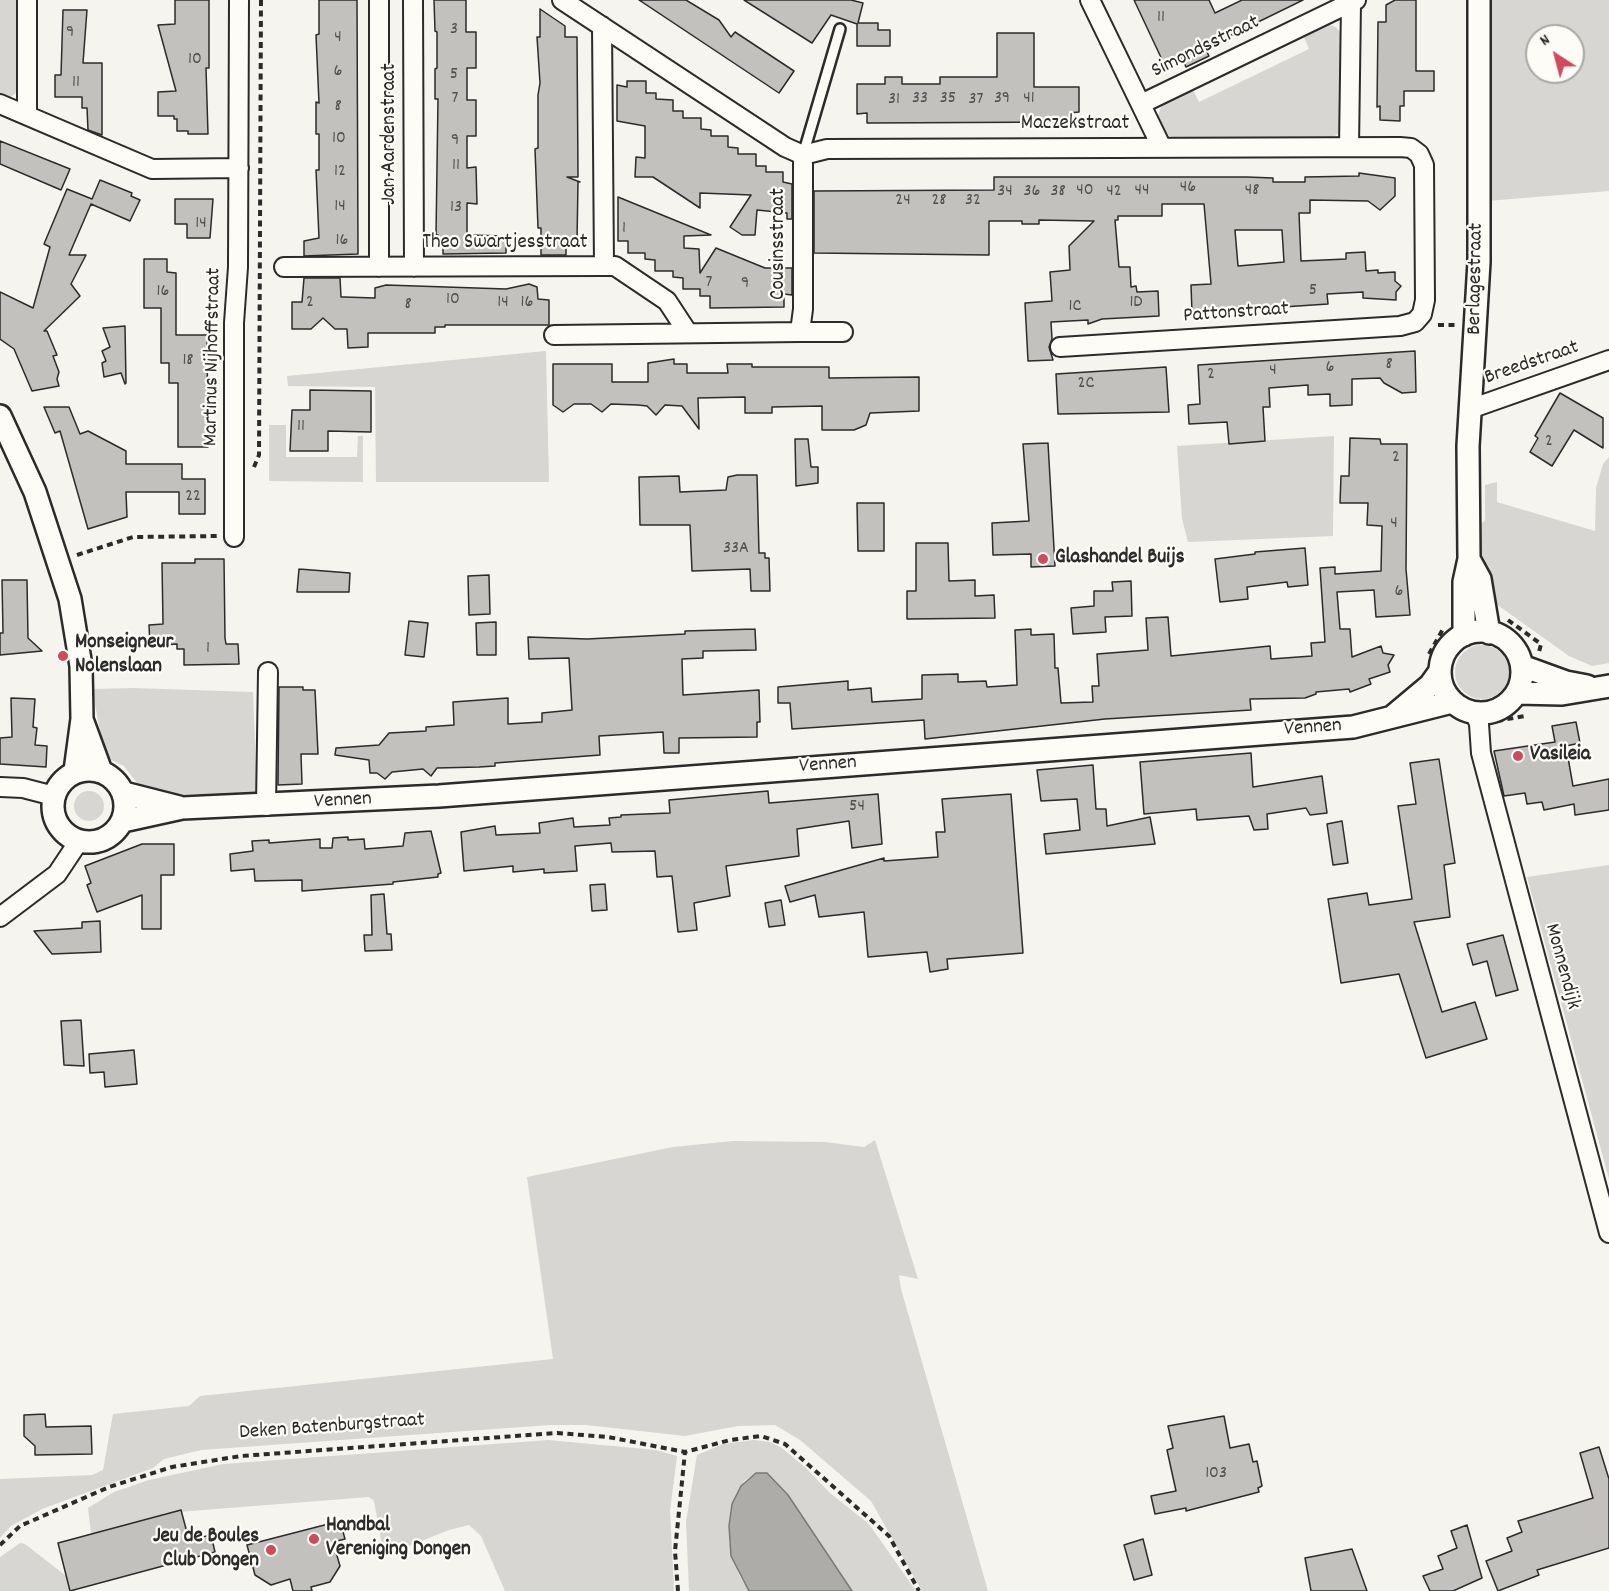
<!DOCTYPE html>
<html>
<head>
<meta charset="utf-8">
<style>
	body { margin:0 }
	#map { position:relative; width:1609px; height:1591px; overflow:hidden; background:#f5f4ef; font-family:Dekko,sans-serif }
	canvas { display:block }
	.north { position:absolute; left:1525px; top:24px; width:60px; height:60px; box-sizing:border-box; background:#fdfcf7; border:2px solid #a9a8a5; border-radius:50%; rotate:324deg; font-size:16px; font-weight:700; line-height:24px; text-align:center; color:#2b2b2b }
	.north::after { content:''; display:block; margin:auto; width:21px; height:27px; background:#d1495b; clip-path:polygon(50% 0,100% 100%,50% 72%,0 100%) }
</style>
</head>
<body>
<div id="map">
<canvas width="1609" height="1591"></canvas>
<div class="north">N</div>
</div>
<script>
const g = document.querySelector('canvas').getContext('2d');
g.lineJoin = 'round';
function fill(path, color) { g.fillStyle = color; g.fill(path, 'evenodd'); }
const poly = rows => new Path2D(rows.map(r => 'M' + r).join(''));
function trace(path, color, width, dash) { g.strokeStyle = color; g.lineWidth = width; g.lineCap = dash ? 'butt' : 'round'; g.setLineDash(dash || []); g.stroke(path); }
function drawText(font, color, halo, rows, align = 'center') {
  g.font = font + ' Dekko,sans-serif'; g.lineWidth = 4.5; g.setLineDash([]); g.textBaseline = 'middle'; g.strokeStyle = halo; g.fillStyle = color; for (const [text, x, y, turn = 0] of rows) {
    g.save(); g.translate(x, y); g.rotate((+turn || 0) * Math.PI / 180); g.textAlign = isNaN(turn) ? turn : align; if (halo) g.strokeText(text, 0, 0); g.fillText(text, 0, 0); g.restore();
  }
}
fill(poly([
	[0,0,19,0,20,90,9,98,0,94],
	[1487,0,1609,0,1609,191,1487,201],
	[1537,36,1573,36,1573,72,1537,72],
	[1326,24,1336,27,1342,35,1342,124,1339,133,1332,138,1175,139,1163,132,1158,116,1161,107,1167,101,1192,88,1199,102,1309,49,1303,35],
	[546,351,549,482,376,482,375,387,288,386,287,376],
	[269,425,286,425,286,457,357,457,358,436,363,436,363,482,269,481],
	[1334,436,1333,536,1188,542,1182,519,1177,446],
	[1609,457,1609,663,1592,666,1569,656,1492,601,1478,551,1476,529,1485,520,1485,485,1497,482,1497,502,1595,531,1596,488,1603,464],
	'1455 672a27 27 0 1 1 54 0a27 27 0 1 1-54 0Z',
	[133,688,253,692,257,795,176,794,152,791,137,783,124,766,105,757,92,689],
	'74 806a15 15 0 1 1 30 0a15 15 0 1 1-30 0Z',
	[1609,865,1609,1179,1527,877],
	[875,1140,918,1279,899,1275,901,1289,988,1591,922,1591,871,1501,800,1440,775,1425,738,1426,685,1436,586,1425,550,1425,201,1450,164,1459,153,1468,42,1509,11,1526,0,1538,0,1479,92,1475,103,1470,113,1414,189,1406,200,1396,553,1359,527,1177,673,1147,733,1141,825,1142,864,1147],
	[548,1440,656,1450,677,1456,670,1511,674,1591,505,1591,481,1536,469,1525,449,1530,386,1555,383,1551,374,1501,369,1497,165,1513,94,1558,88,1508,114,1492,149,1480,223,1464],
	[754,1440,770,1442,782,1448,806,1468,830,1493,869,1524,916,1591,852,1591,788,1495,767,1473,756,1473,744,1481,730,1511,729,1543,739,1575,749,1591,689,1591,686,1522,697,1455,723,1444],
	[20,1543,25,1544,70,1579,74,1591,0,1591,0,1557]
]), '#d7d6d2');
const water = poly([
	[756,1473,767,1473,788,1495,852,1591,749,1591,731,1556,729,1526,732,1504,741,1486,756,1473]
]);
fill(water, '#adaca9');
trace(water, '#797877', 1.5);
const building = poly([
	[175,0,209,0,209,68,206,68,208,134,188,134,188,131,177,131,177,119,174,119,174,116,158,116,158,92,176,91,158,25,175,24,175,0],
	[319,0,357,0,358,254,304,256,304,241,319,238,316,170,319,170,319,134,316,134,316,102,319,103,316,35,319,34,319,0],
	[434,0,466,0,466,32,476,32,476,68,467,68,467,100,476,100,476,136,467,136,467,168,476,167,477,204,467,203,467,235,506,236,506,253,443,254,443,242,438,242,438,235,436,235,438,99,435,99,435,69,437,68,437,32,435,31,434,0],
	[639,0,686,0,719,20,731,37,735,32,794,71,779,93,639,0],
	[744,0,851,0,863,3,858,23,878,23,878,30,890,30,890,46,857,46,857,24,831,15,812,43,744,0],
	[1134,0,1209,0,1215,13,1242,0,1303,0,1205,48,1209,56,1186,67,1182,58,1165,66,1134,0],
	[1395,0,1416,0,1416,71,1434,71,1434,91,1404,91,1404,106,1400,106,1400,121,1380,120,1380,106,1377,107,1378,22,1386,22,1386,5,1395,0],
	[540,9,565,26,565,37,577,37,578,177,567,177,580,182,578,182,577,241,566,241,566,255,541,255,541,228,538,228,535,149,538,148,538,95,540,83,537,37,540,37,540,9],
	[63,10,87,10,83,63,102,63,102,135,88,130,87,108,82,108,82,97,55,97,55,75,61,75,63,10],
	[997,33,1034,33,1034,87,1079,87,1079,112,1069,113,1069,122,867,123,867,113,857,114,857,84,885,84,885,77,902,77,902,84,940,84,940,77,997,77,997,33],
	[627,81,646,81,646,93,656,93,656,99,673,100,673,111,683,111,683,118,701,118,701,129,711,130,711,136,728,136,728,147,738,148,738,154,756,154,756,166,766,166,766,172,783,172,783,182,792,184,792,219,787,219,787,213,757,210,755,235,742,235,730,227,751,195,700,193,700,208,653,177,635,177,636,157,645,158,645,126,617,121,617,85,627,87,627,81],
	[0,141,70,169,61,190,0,164,0,141],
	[1359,173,1395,178,1395,196,1380,210,1368,201,1310,200,1310,213,1299,213,1301,261,1346,259,1346,253,1365,252,1366,271,1378,270,1378,273,1395,272,1395,281,1401,286,1396,292,1396,300,1363,298,1363,292,1327,294,1328,304,1192,313,1191,285,1211,284,1204,204,1162,204,1162,216,1118,216,1118,220,1115,220,1119,267,1130,267,1131,287,1136,286,1137,292,1158,291,1159,316,1102,319,1088,324,1088,320,1051,322,1052,339,1049,347,1053,360,1028,361,1025,303,1052,301,1050,272,1070,270,1069,246,1094,221,1039,220,1039,224,1022,224,1022,221,989,221,989,255,814,253,814,191,994,190,994,177,1247,177,1273,178,1273,182,1305,182,1305,177,1359,176,1359,173],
	[1235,230,1282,230,1284,262,1238,266,1235,230],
	[100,180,132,193,131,196,140,200,130,221,91,204,69,255,86,255,71,284,80,296,44,331,47,331,57,355,53,356,59,372,57,379,59,386,32,391,14,349,0,339,0,292,33,308,50,247,44,244,67,189,92,199,100,180],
	[618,197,711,235,684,236,684,248,699,249,700,273,716,248,765,268,792,268,792,295,784,294,784,307,710,308,710,296,700,296,700,289,683,289,683,278,673,277,673,271,655,271,655,260,645,259,645,253,628,253,628,241,618,241,618,197],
	[175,199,213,199,210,238,187,238,187,224,175,224,175,199],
	[144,259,167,259,167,272,176,273,176,335,207,335,208,447,178,447,178,383,169,383,169,363,161,363,161,308,144,308,144,259],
	[304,278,340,278,341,297,344,297,375,298,375,288,386,285,506,289,529,284,537,287,538,299,549,300,549,325,445,325,445,327,435,327,435,333,368,333,368,347,348,348,347,329,335,329,323,318,311,329,292,329,292,302,302,302,304,278],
	[125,326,126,383,125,384,121,373,104,377,102,363,106,361,102,351,110,347,103,328,125,326],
	[1415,351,1416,392,1402,393,1384,383,1380,378,1352,379,1352,405,1330,406,1330,394,1308,395,1308,385,1269,388,1270,407,1263,407,1265,441,1229,444,1227,422,1189,424,1188,405,1200,404,1198,365,1415,351],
	[674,359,674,364,687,364,687,373,728,373,727,364,752,364,752,367,829,367,829,378,919,377,919,411,870,413,866,425,854,430,822,430,822,406,772,407,772,413,745,413,745,397,698,398,699,429,682,406,665,405,656,415,647,406,638,405,611,404,602,412,591,404,574,404,563,412,553,405,553,364,612,364,612,382,648,382,648,363,674,359],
	[1166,367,1169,412,1058,414,1056,374,1166,367],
	[310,390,371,391,371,432,328,431,328,451,290,451,292,410,310,410,310,390],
	[1560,393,1603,418,1603,448,1574,430,1552,466,1530,452,1538,438,1535,436,1560,393],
	[44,407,69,407,80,434,88,431,126,451,126,464,182,464,182,479,205,479,205,514,179,514,179,492,126,492,127,517,88,529,60,431,55,433,44,407],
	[1350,438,1380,439,1381,444,1407,444,1406,569,1410,615,1376,617,1374,590,1337,592,1340,629,1350,629,1352,657,1381,646,1383,653,1394,655,1388,665,1390,672,1369,679,1371,684,1350,692,1349,689,1316,692,1316,694,1305,698,1250,699,1251,710,1105,719,925,739,924,720,792,729,790,703,778,703,778,687,848,681,848,690,871,688,872,702,922,699,922,675,958,674,958,682,986,681,987,687,1017,685,1015,630,1031,629,1031,635,1054,634,1055,668,1058,668,1061,703,1093,702,1092,686,1099,686,1097,654,1148,650,1146,618,1168,617,1171,656,1270,646,1271,659,1312,656,1311,643,1325,642,1320,568,1335,567,1335,574,1381,571,1382,526,1367,525,1368,503,1340,503,1341,476,1349,476,1350,438],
	[795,439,808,439,811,467,818,467,818,483,796,486,795,439],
	[1048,443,1055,566,1031,567,1031,554,993,555,992,523,1029,521,1023,444,1048,443],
	[737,475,757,475,759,553,765,553,765,558,769,558,770,591,751,591,750,569,692,571,690,525,640,525,639,477,679,476,680,492,726,490,728,477,737,475],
	[857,503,884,503,884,551,858,551,857,503],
	[916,543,948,543,949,581,975,580,975,596,994,595,995,618,907,619,907,591,916,591,916,543],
	[1305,548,1308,585,1288,587,1287,582,1247,587,1248,599,1220,602,1215,559,1255,554,1255,552,1305,548],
	[195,559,224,559,225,638,226,644,238,644,239,664,184,665,184,649,177,649,177,644,150,646,149,625,163,624,162,563,195,563,195,559],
	[299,569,350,573,349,592,297,592,299,569],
	[489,575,490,614,469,615,468,576,489,575],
	[2,580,27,580,28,638,42,651,0,655,0,633,3,633,2,580],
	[1131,581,1132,616,1105,617,1106,632,1073,634,1071,608,1094,606,1094,591,1113,591,1112,582,1131,581],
	[409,621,428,623,424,657,405,655,409,621],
	[496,622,496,655,477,655,476,623,496,622],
	[755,629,756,650,703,651,703,658,682,659,683,695,759,690,760,722,757,722,757,737,679,738,679,753,664,753,663,732,599,736,600,755,495,763,495,766,479,767,437,768,431,776,423,769,392,772,385,779,377,773,370,773,369,760,335,755,336,748,379,745,389,733,426,731,426,727,454,725,453,702,508,698,508,724,542,722,542,713,572,710,569,658,529,659,528,637,587,639,685,634,685,631,755,629],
	[279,687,303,687,303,690,315,690,318,754,301,754,302,784,278,785,279,687],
	[11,698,35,699,33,727,37,728,35,745,47,746,46,767,0,764,0,738,12,737,11,698],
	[1576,722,1580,743,1566,746,1573,786,1609,779,1609,810,1575,815,1574,804,1544,810,1542,802,1527,804,1525,793,1504,796,1494,751,1555,742,1552,726,1576,722],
	[1251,753,1253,787,1322,776,1327,813,1310,815,1306,808,1267,814,1268,829,1254,830,1249,816,1197,820,1196,809,1144,814,1140,762,1251,753],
	[1439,759,1455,863,1444,865,1450,917,1414,922,1442,1012,1475,1002,1487,1039,1426,1058,1399,974,1341,983,1328,899,1367,893,1369,905,1412,899,1398,806,1416,804,1410,763,1439,759],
	[1093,765,1096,809,1106,809,1107,826,1150,817,1155,844,1046,854,1044,834,1080,830,1077,799,1041,801,1037,770,1093,765],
	[768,791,769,803,878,794,882,844,852,848,849,821,797,829,799,856,726,866,730,896,694,903,697,930,678,932,672,876,657,877,655,851,612,852,611,843,575,846,577,871,544,873,544,869,513,872,513,866,464,871,461,832,495,826,496,835,540,833,539,823,573,818,574,827,610,825,609,818,621,817,621,815,670,813,669,800,768,791],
	[1011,794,1023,953,947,959,948,969,930,972,927,952,868,957,864,912,819,917,815,895,790,902,785,886,884,858,884,861,938,857,936,832,945,832,942,799,1011,794],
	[1342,821,1348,863,1333,865,1327,824,1342,821],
	[431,831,441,873,438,874,438,877,393,882,393,884,302,891,302,880,255,881,254,869,231,871,230,854,253,851,252,841,269,840,269,843,320,839,320,848,332,848,333,838,348,837,348,840,364,839,365,849,403,846,405,833,431,831],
	[142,844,174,844,174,875,161,875,161,929,142,929,142,895,97,912,87,885,91,883,85,866,142,844],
	[605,884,607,910,592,911,590,885,605,884],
	[384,894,387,934,391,934,392,950,365,951,364,935,372,935,371,895,384,894],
	[781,900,785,925,769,927,765,903,781,900],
	[100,921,101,952,52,954,34,931,82,928,82,922,100,921],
	[1503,935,1518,990,1496,996,1487,961,1473,965,1467,944,1503,935],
	[81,1020,84,1066,64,1065,61,1021,81,1020],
	[134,1050,137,1084,105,1087,104,1072,90,1073,89,1054,134,1050],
	[45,1414,46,1427,91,1426,92,1454,35,1455,35,1446,24,1436,24,1415,45,1414],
	[1224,1416,1230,1448,1249,1444,1253,1462,1257,1461,1262,1486,1258,1488,1259,1492,1186,1511,1186,1508,1155,1514,1151,1496,1176,1491,1167,1450,1173,1448,1168,1426,1224,1416],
	[1599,1447,1609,1479,1609,1548,1537,1570,1539,1575,1498,1591,1486,1561,1512,1551,1507,1538,1522,1532,1518,1521,1593,1498,1580,1453,1599,1447],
	[181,1510,189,1540,211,1535,215,1552,70,1591,58,1543,181,1510],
	[340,1521,345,1539,333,1542,340,1566,330,1582,311,1587,312,1591,293,1591,290,1579,271,1585,255,1575,247,1545,340,1521],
	[1467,1525,1482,1578,1453,1591,1430,1591,1423,1576,1443,1569,1438,1556,1457,1548,1451,1531,1467,1525],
	[1143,1539,1152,1575,1134,1580,1124,1545,1143,1539],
	[1352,1549,1367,1591,1311,1591,1305,1558,1352,1549]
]);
fill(building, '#c2c1be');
trace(building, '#2b2b2b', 1.5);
const service = poly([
	[803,155,840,29]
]);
const minor = poly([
	[27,0,27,115],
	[379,0,379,267],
	[413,0,414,267],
	[562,0,785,147,803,155,827,149,1400,147,1411,148,1419,154,1424,165,1425,300,1422,314,1415,322,1400,326,1060,347],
	[1090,0,1162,148],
	[0,104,152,169,239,168],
	[1141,104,1356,0],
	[1349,147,1351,3],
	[604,266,615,266,667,301,688,333],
	[284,267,604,266,602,26],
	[800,332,843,332],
	[554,335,800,332,803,309,803,155],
	[1470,409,1609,360],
	[234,537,234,323,238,267,239,0],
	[1475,713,1479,724,1481,753,1609,1233],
	[0,787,23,788,54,796],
	[266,806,268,672],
	[0,917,57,874,79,841]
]);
const tertiary = poly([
	[0,416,35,492,70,599,81,666,82,719,75,771],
	[1469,559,1480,579,1489,633],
	'1440 672a41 41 0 1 1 82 0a41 41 0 1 1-82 0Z',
	[1464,635,1464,582,1469,559,1468,446,1479,262,1479,0],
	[1522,666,1566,682,1587,686],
	[1517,693,1562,694,1609,686],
	[1393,716,1430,685,1440,671],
	[83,722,101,771],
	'53 806a36 36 0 1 1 72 0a36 36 0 1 1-72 0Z',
	[124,793,179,807],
	[123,821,182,808,439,796,1353,727,1452,702]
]);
trace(service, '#2b2b2b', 14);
trace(minor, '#2b2b2b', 22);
trace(tertiary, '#2b2b2b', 26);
trace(poly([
	[1438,325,1455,325],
	[254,467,259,455,261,0],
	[77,555,133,537,217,536],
	[1508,620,1541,644,1539,652],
	[1429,654,1443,629],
	[1497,721,1525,716],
	[0,1545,20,1526,109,1487,172,1467,241,1456,557,1433,608,1437,685,1452,730,1440,761,1436,785,1444,889,1536,919,1591],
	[678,1591,675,1551,685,1452]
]), '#2b2b2b', 4, [6, 4.5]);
trace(service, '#fdfcf7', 9);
trace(minor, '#fdfcf7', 18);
trace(tertiary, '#fdfcf7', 21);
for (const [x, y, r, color] of [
	[1043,559,6,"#d1495b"],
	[63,656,6,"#d1495b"],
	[1518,756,6,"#d1495b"],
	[314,1539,6,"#d1495b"],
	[271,1550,6,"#d1495b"]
]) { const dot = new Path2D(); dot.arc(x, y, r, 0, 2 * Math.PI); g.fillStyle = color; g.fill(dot); trace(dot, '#fdfcf7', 2); }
drawText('18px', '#515050', null, [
	["11",1161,19],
	["3",454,31],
	["9",70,34],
	["4",338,39],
	["10",195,61],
	["6",338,73],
	["5",454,76],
	["11",76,84],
	["7",455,100],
	["33",920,100],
	["35",948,100],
	["39",1002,100],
	["41",1029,100],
	["31",894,101],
	["37",976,101],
	["8",338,108],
	["10",339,140],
	["9",455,142],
	["11",456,167],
	["12",340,173],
	["46",1188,189],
	["40",1085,192],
	["44",1142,192],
	["48",1252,192],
	["34",1005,193],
	["36",1032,193],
	["38",1058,193],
	["42",1114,193],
	["24",903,202],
	["28",939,202],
	["32",973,202],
	["14",340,208],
	["13",456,209],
	["14",201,225],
	["1",624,230],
	["16",342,242],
	["7",709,284],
	["9",745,285],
	["5",1313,292],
	["16",163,293],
	["10",453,301],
	["2",310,304],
	["14",503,304],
	["16",527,304],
	["1D",1136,304],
	["8",408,306],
	["1C",1075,308],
	["18",188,362],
	["8",1389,366],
	["6",1330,369],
	["4",1273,372],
	["2",1211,376],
	["2C",1086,385],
	["11",301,428],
	["2",1549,443],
	["2",1396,459],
	["22",193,498],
	["4",1394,525],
	["33A",736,550],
	["6",1399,593],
	["1",208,650],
	["54",857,808],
	["103",1216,1475]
]);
drawText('21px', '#2b2b2b', '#fdfcf7', [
	["Simondsstraat",1206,48,-26],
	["Maczekstraat",1075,125],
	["Jan Aardenstraat",391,134,-90],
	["Theo Swartjesstraat",505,244],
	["Cousinsstraat",780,244,-90],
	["Berlagestraat",1477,279,-89],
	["Pattonstraat",1236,314,-4],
	["Martinus Nijhoffstraat",214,357,-89],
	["Breedstraat",1532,364,-19],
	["Vennen",1313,729,-4],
	["Vennen",828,766,-4],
	["Vennen",343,802,-3],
	["Monnendijk",1561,967,75],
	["Deken Batenburgstraat",332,1428,-4]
]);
drawText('bold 21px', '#2b2b2b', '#fdfcf7', [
	["Glashandel Buijs",1055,559],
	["Monseigneur",75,644],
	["Nolenslaan",75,668],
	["Vasileia",1530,756],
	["Handbal",326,1527],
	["Vereniging Dongen",326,1551],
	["Jeu de Boules",259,1538,"right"],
	["Club Dongen",259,1562,"right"]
], 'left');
</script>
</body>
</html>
